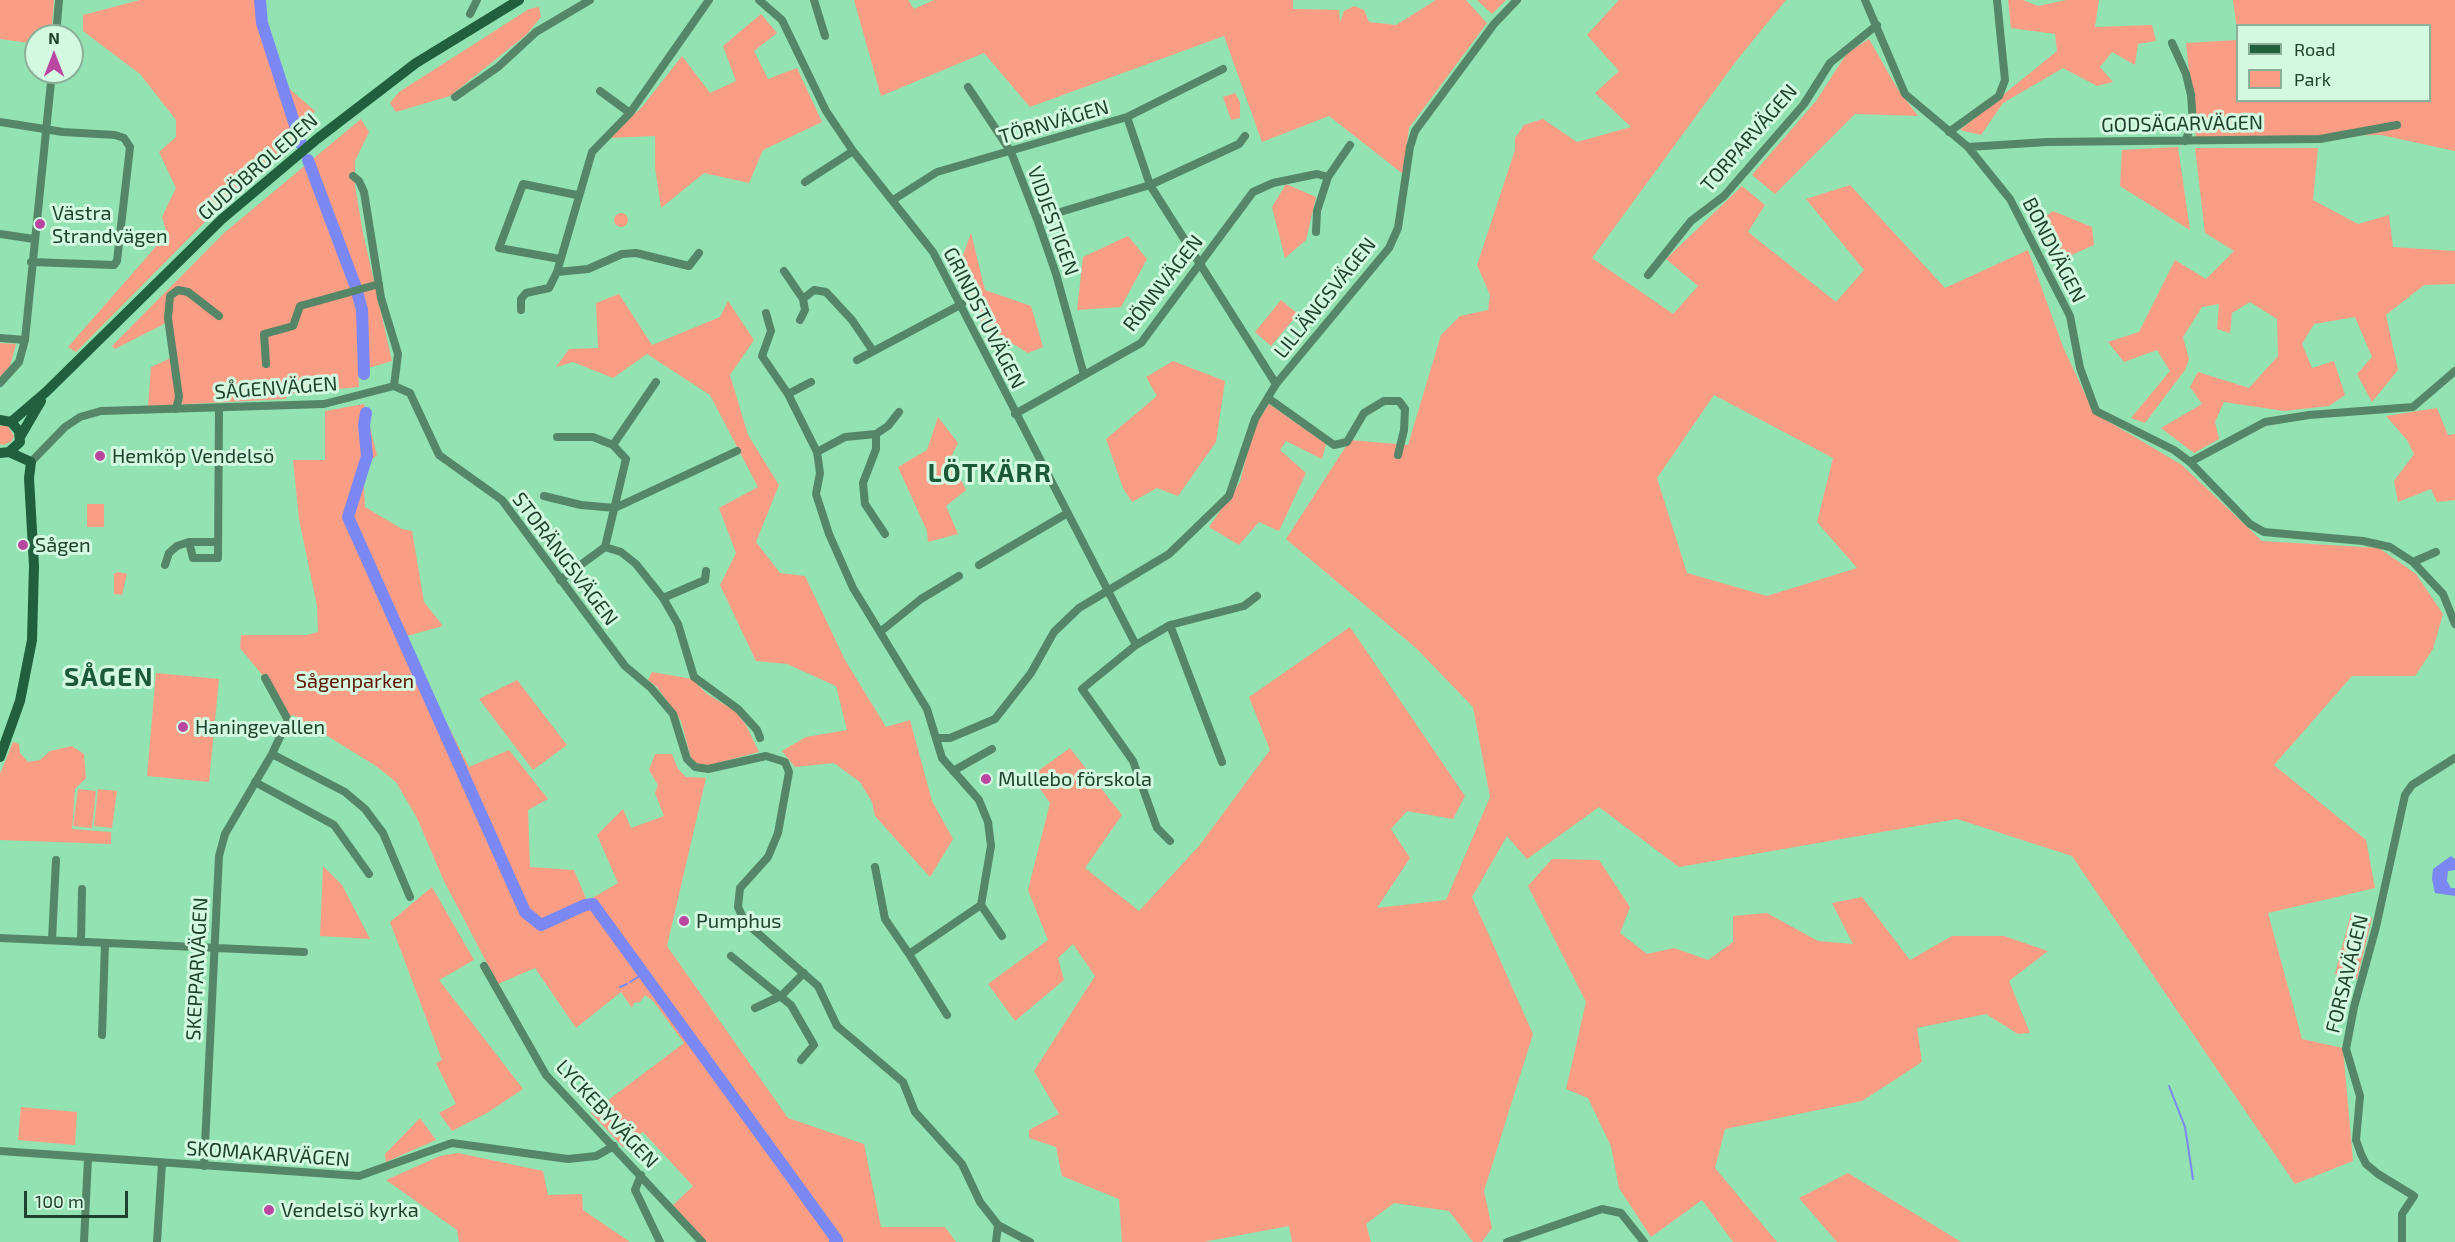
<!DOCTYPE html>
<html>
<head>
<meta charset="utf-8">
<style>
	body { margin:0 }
	#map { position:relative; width:2455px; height:1242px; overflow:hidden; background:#93e2b1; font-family:"Exo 2",sans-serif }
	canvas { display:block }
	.legend { position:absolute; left:2236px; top:24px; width:195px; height:78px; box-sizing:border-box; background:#d3f9e0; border:2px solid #8baf98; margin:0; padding:8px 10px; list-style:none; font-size:18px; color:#20412d }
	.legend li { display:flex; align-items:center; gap:12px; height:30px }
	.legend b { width:30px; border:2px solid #8baf98 }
	.north { position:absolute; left:24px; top:24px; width:60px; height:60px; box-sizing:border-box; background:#d3f9e0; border:2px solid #8baf98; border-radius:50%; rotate:0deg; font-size:16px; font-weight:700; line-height:24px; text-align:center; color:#20412d }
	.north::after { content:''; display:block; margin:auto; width:21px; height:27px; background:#b947a2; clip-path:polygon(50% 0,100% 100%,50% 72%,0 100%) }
	.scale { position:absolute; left:24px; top:1191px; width:104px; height:27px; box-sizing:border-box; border:3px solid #20412d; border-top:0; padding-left:8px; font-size:18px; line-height:21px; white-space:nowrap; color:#20412d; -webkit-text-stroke:4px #d3f9e0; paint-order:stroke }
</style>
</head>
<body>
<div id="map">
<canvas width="2455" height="1242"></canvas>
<ul class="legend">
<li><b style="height:8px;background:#20603d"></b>Road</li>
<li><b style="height:16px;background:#f99e85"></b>Park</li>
</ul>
<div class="north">N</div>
<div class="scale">100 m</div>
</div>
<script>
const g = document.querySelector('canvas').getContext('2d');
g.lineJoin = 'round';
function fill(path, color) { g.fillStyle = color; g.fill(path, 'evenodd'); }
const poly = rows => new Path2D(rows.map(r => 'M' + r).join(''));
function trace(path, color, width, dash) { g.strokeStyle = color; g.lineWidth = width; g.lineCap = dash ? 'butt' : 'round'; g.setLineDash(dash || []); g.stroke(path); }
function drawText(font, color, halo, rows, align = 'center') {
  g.font = font + ' "Exo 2",sans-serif'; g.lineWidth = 6; g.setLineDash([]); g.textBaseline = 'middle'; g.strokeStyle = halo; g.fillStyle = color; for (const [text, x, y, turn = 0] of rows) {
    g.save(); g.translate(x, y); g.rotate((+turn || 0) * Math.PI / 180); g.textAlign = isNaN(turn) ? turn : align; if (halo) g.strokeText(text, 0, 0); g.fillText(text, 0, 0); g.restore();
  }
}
fill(poly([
	[0,0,54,0,51,36,36,36,36,44,0,39],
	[140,0,262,0,258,28,285,85,315,111,295,142,208,219,76,352,68,347,167,234,162,217,176,188,159,152,176,137,176,120,140,74,83,31,83,15],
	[854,0,908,0,914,9,934,0,1293,0,1293,9,1339,10,1340,22,1344,11,1354,6,1364,10,1369,22,1396,25,1436,0,1466,0,1487,23,1409,128,1403,174,1329,116,1262,142,1224,36,1030,107,984,53,881,96],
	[1477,0,1506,0,1492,14],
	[1619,0,1786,0,1737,60,1592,258,1673,314,1698,286,1666,259,1742,186,1765,205,1748,232,1836,302,1864,270,1806,199,1850,185,1945,288,2028,250,2063,347,2094,413,2182,465,2262,541,2379,548,2416,574,2443,614,2433,649,2415,676,2352,676,2274,765,2366,840,2375,888,2268,913,2302,1039,2343,1048,2353,1161,2295,1184,2072,856,1957,819,1679,867,1599,807,1527,859,1507,836,1472,897,1533,1034,1484,1191,1492,1228,1482,1242,1473,1242,1449,1211,1394,1203,1366,1224,1371,1242,1292,1242,1289,1226,1203,1242,1122,1242,1119,1199,1062,1176,1056,1147,1029,1138,1029,1130,1059,1114,1034,1071,1095,976,1073,944,1058,958,1064,980,1015,1021,988,984,1048,940,1028,890,1050,803,1031,776,1070,748,1122,815,1085,868,1139,911,1199,846,1270,750,1249,697,1350,627,1465,796,1453,819,1407,811,1391,829,1410,858,1377,908,1446,900,1490,797,1473,707,1416,648,1286,539,1350,440,1408,445,1441,335,1460,316,1488,310,1490,295,1477,265,1515,150,1515,138,1524,125,1543,119,1577,142,1631,127,1595,93,1619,71,1587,35],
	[1714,395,1833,458,1817,522,1857,568,1767,596,1687,573,1657,478],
	[2008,0,2023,0,2038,6,2066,0,2099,0,2095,27,2152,25,2156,41,2138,44,2135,65,2112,52,2100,67,2113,82,2097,86,2063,68,2003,103,1981,135,1960,130,2057,51,2055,34,2011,28],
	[2233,0,2455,0,2455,151,2381,135,2196,137,2186,43,2237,40,2238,100,2430,100,2430,26,2238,26,2237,30],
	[539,7,541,17,526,35,450,96,396,112,390,103,399,92,529,9],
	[761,14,777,33,754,51,768,79,797,68,822,122,763,150,749,183,704,173,661,208,655,167,655,136,609,138,642,107,682,56,710,93,736,81,723,46],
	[1869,39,1897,88,1918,116,1855,114,1775,194,1752,175,1816,101,1847,53],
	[1235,93,1240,102,1240,118,1231,120,1223,97],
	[361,119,369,132,355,161,355,186,363,233,392,361,358,371,359,387,288,394,286,399,148,406,151,367,171,358,166,323,115,349,112,346,224,233],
	[2178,147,2190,230,2120,186,2122,150],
	[2195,148,2318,148,2313,200,2358,224,2389,215,2393,247,2455,251,2455,284,2424,285,2386,315,2398,370,2372,402,2357,374,2372,357,2355,317,2314,324,2302,344,2312,368,2334,361,2345,395,2329,406,2284,411,2224,402,2215,422,2219,439,2194,453,2161,428,2202,404,2190,387,2198,372,2249,388,2278,356,2277,319,2250,302,2232,313,2230,333,2217,329,2219,304,2202,307,2183,337,2189,359,2185,370,2145,423,2131,418,2170,371,2157,350,2124,362,2108,342,2139,332,2175,260,2206,279,2234,251,2205,233],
	[1286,184,1316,197,1306,240,1285,258,1272,207],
	[2053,211,2092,227,2094,245,2056,262,2034,225],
	'614 220a7 7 0 1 1 14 0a7 7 0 1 1-14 0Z',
	[971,233,985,290,1031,306,1043,347,1028,353,983,326,960,264],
	[1128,236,1147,259,1121,307,1077,310,1083,257],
	[619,294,652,345,720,317,728,301,754,340,730,375,748,435,779,485,756,542,780,573,805,576,845,660,886,727,910,720,932,801,953,839,930,877,875,816,872,802,860,782,834,763,795,767,782,751,806,737,847,730,836,686,787,664,756,661,720,585,736,553,719,508,758,487,710,395,647,354,613,378,573,362,556,367,569,349,598,348,596,303],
	[1281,300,1298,314,1271,346,1255,332],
	[0,343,16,344,10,366,0,377],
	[1173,361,1225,381,1216,442,1178,496,1157,488,1132,502,1123,488,1106,439,1157,396,1146,377],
	[364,404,377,455,363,467,365,507,402,529,412,531,424,602,443,626,403,637,469,767,509,750,548,799,528,810,530,867,574,870,587,901,618,883,597,835,623,809,631,828,664,816,655,793,658,785,649,770,655,754,672,754,678,769,686,777,706,778,667,946,788,1118,864,1144,881,1227,945,1227,956,1242,706,1242,673,1205,693,1186,643,1132,623,1147,591,1113,684,1043,653,1001,645,995,640,1002,634,1003,632,1008,621,992,576,1028,535,968,498,984,444,881,417,818,396,782,376,766,308,724,293,715,289,717,273,688,240,648,241,635,307,635,318,632,317,606,299,519,293,460,325,460,325,411],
	[1269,404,1326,444,1322,459,1286,441,1280,450,1306,473,1279,531,1259,522,1239,545,1209,527,1240,482,1254,427],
	[2437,408,2448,435,2455,434,2455,500,2437,502,2431,489,2398,502,2394,481,2414,454,2407,440,2386,416],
	[938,417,958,443,950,459,966,490,946,506,958,534,928,542,927,531,898,467,927,450],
	[7,425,14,436,11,442,3,445,0,444,0,426],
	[87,504,104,504,104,527,87,527],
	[118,572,127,574,122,595,114,594,114,574],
	[652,672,692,679,707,694,735,711,746,725,759,752,710,765,698,764,691,758,681,721,657,687,648,680],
	[156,673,219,679,209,782,147,776],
	[517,680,567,745,533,770,479,699],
	[13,742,19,744,20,753,28,762,40,760,50,751,72,746,84,754,86,778,75,789,72,829,111,832,111,844,0,840,0,774],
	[78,789,96,791,92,828,73,826],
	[98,789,117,791,112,828,94,826],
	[1552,859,1599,860,1630,907,1620,933,1647,954,1674,948,1708,960,1733,942,1733,916,1767,913,1818,941,1853,944,1832,903,1862,897,1910,960,1952,936,2004,936,2048,951,2009,981,2030,1033,2018,1034,1986,1014,1917,1028,1922,1062,1862,1101,1725,1129,1715,1168,1777,1242,1733,1242,1702,1200,1651,1237,1619,1188,1611,1146,1588,1098,1566,1089,1586,1002,1528,886],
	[323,866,342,885,370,939,320,936],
	[432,887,474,960,439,980,523,1089,487,1113,452,1131,439,1113,456,1104,436,1063,442,1060,390,922],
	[2351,913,2372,918,2357,979,2335,974],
	[21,1107,77,1112,75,1145,18,1140],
	[420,1118,436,1140,386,1162,385,1154],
	[458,1153,543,1171,548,1195,582,1194,583,1210,630,1242,459,1242,457,1230,386,1180,440,1156],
	[1848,1173,1958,1240,1961,1242,1837,1242,1799,1198]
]), '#f99e85');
fill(poly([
	[2451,856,2455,859,2455,870,2448,871,2447,881,2451,888,2455,888,2455,896,2435,893,2432,879,2433,869]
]), '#7b88f4');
trace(poly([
	[630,982,643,974],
	[620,987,627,984],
	[2169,1086,2185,1127,2193,1179]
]), '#7b88f4', 2);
trace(poly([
	[260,0,262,23,301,144],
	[308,160,355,285],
	[358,295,362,310,364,374],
	[366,413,364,425,367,456,348,517,525,912,541,925,585,905,593,904,837,1240,835,1242]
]), '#7b88f4', 12);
trace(poly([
	[759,0,782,20,826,111,853,151,933,252,1136,645],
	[814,0,825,36],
	[1865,0,1905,94,1968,147,2010,199,2070,316,2080,368,2096,411,2174,450,2190,462,2250,524,2264,532,2363,541,2390,547,2413,562,2443,594,2455,624],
	[470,14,477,0],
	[56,36,59,0],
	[2172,43,2186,74,2191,95,2193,123,2185,141],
	[968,87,1011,152,1037,219,1056,274,1084,375],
	[600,91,630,113],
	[455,97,498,67,536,32,590,0],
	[1127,117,1150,185,1276,384],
	[0,122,63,132,115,135,124,138,130,147,117,261,114,265,31,262],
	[1949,132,1999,96,2005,80,1997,0],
	[1968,147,2047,142,2320,139,2397,125],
	[353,176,359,181,364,192,381,298,398,354,394,386],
	[805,182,853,151],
	[893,200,937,172,1127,117,1223,69],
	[1037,219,1150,185,1239,144,1245,136],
	[1316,232,1317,211,1328,177],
	[0,234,34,239],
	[560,259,499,248,523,184,577,195],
	[784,271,803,299,805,310,800,320],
	[557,272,588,269,622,254,636,253,689,266,699,253],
	[1648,275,1691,221,1724,196,1804,104,1830,63,1877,25],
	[803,299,814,290,826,292,852,320,873,351],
	[521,310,521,299,526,293,549,288,557,272,592,152,630,113,709,0],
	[766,313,771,331,762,356,788,394,817,452,820,473,816,494,829,534,853,588,927,709,942,758,979,800,988,822,991,846,981,905,909,954,885,919,875,867],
	[0,338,25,340],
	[857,360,962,304],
	[266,364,264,334,293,326,300,306,379,284],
	[0,383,19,362,25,340,52,72],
	[788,394,811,382],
	[1268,398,1334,445,1347,442,1364,413,1384,401,1399,401,1405,409,1404,430,1398,455],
	[176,409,179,397,168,318,170,296,178,290,188,292,219,316],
	[1015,414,1141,343,1253,192,1273,183,1317,174,1328,177,1350,145],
	[876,434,876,449,863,483,865,504,885,534],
	[557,437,593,437,613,445,626,459,605,547,560,580],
	[613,445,656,382],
	[817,452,845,437,876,434,888,426,899,412],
	[31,462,65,427,80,417,101,411,324,404,394,386,410,393,439,455,502,500,625,666,651,688,673,714,687,759,695,767,708,769,766,756,785,762,789,772,778,833,768,857,740,888,738,907,745,922,818,986,837,1026,903,1082,915,1112,962,1164,980,1202,998,1225,1030,1242],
	[2190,462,2265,422,2309,415,2413,407,2455,371],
	[544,496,581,505,615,508,737,451],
	[189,542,193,558,218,558,219,409],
	[605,547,621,552,636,564,663,598,678,624,694,677,738,709,757,730,760,738],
	[2413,562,2436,552],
	[165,565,169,553,177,546,189,542,218,542],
	[979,565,1066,514],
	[663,598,705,580,706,571],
	[1170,625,1222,762],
	[880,632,921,599,959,576],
	[936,738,950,738,995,719,1031,673,1054,632,1079,608,1169,554,1229,496,1255,419,1276,384,1389,248,1398,228,1410,147,1415,131,1494,24,1517,0],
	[272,754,345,792,365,809,383,833,410,897],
	[953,771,992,749],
	[255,782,334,825,369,874],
	[1170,841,1157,828,1133,761,1082,689,1136,645,1170,625,1244,606,1257,596],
	[981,905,1002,936],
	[0,938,304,952],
	[52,940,56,860],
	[81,942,82,889],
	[909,954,947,1015],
	[731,956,791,1005,814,1045,801,1060],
	[484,966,546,1075,702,1242],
	[755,1008,781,996,804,973],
	[102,1035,105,944],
	[0,1151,359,1176,452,1143,568,1159,596,1156,614,1146],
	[204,1166,219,856,225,834,272,754,288,720,265,678],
	[641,1175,635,1190,660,1242],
	[84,1242,88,1158],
	[157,1242,162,1163],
	[996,1242,998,1225],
	[1507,1242,1602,1209,1621,1213,1644,1242],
	[2402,1242,2402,1214,2414,1196,2378,1174,2366,1164,2361,1154,2356,1140,2360,1096,2346,1049,2354,1007,2376,927,2405,795,2412,785,2455,758]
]), '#558667', 8);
trace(poly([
	[0,420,11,422,19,431,20,442,9,452],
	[11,422,46,392,222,219,317,139,416,63,519,0],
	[20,437,41,401],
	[0,453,9,452,31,462],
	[0,757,20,701,32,640,34,566,29,478,31,462]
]), '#20603d', 10);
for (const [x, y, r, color] of [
	[40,224,6,"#b947a2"],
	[100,456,6,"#b947a2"],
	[23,545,6,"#b947a2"],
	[183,727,6,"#b947a2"],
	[986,779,6,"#b947a2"],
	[684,921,6,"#b947a2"],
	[269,1210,6,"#b947a2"]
]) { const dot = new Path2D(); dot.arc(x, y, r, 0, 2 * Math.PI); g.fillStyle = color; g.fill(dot); trace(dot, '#d3f9e0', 2); }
drawText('20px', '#20412d', '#d3f9e0', [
	["TÖRNVÄGEN",1054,122,-16],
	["GODSÄGARVÄGEN",2182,124,-1],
	["TORPARVÄGEN",1749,138,-49],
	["GUDÖBROLEDEN",258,167,-41],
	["VIDJESTIGEN",1053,221,70],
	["BONDVÄGEN",2054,250,63],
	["RÖNNVÄGEN",1163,283,-52],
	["LILLÄNGSVÄGEN",1325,298,-51],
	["GRINDSTUVÄGEN",984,318,63],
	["SÅGENVÄGEN",276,388,-4],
	["STORÄNGSVÄGEN",565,559,53],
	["SKEPPARVÄGEN",197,969,-87],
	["FORSAVÄGEN",2347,974,-76],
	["LYCKEBYVÄGEN",607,1114,47],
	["SKOMAKARVÄGEN",268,1154,4]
]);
drawText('20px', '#20412d', '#d3f9e0', [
	["Västra",52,213],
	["Strandvägen",52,236],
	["Hemköp Vendelsö",112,456],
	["Sågen",35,545],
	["Haningevallen",195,727],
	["Mullebo förskola",998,779],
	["Pumphus",696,921],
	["Vendelsö kyrka",281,1210]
], 'left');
drawText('20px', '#5f1200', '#d3f9e0', [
	["Sågenparken",355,681]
]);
g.letterSpacing = '1.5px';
drawText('bold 26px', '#1c5938', '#d3f9e0', [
	["LÖTKÄRR",990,473],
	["SÅGEN",109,677]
]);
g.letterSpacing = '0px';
</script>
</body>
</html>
